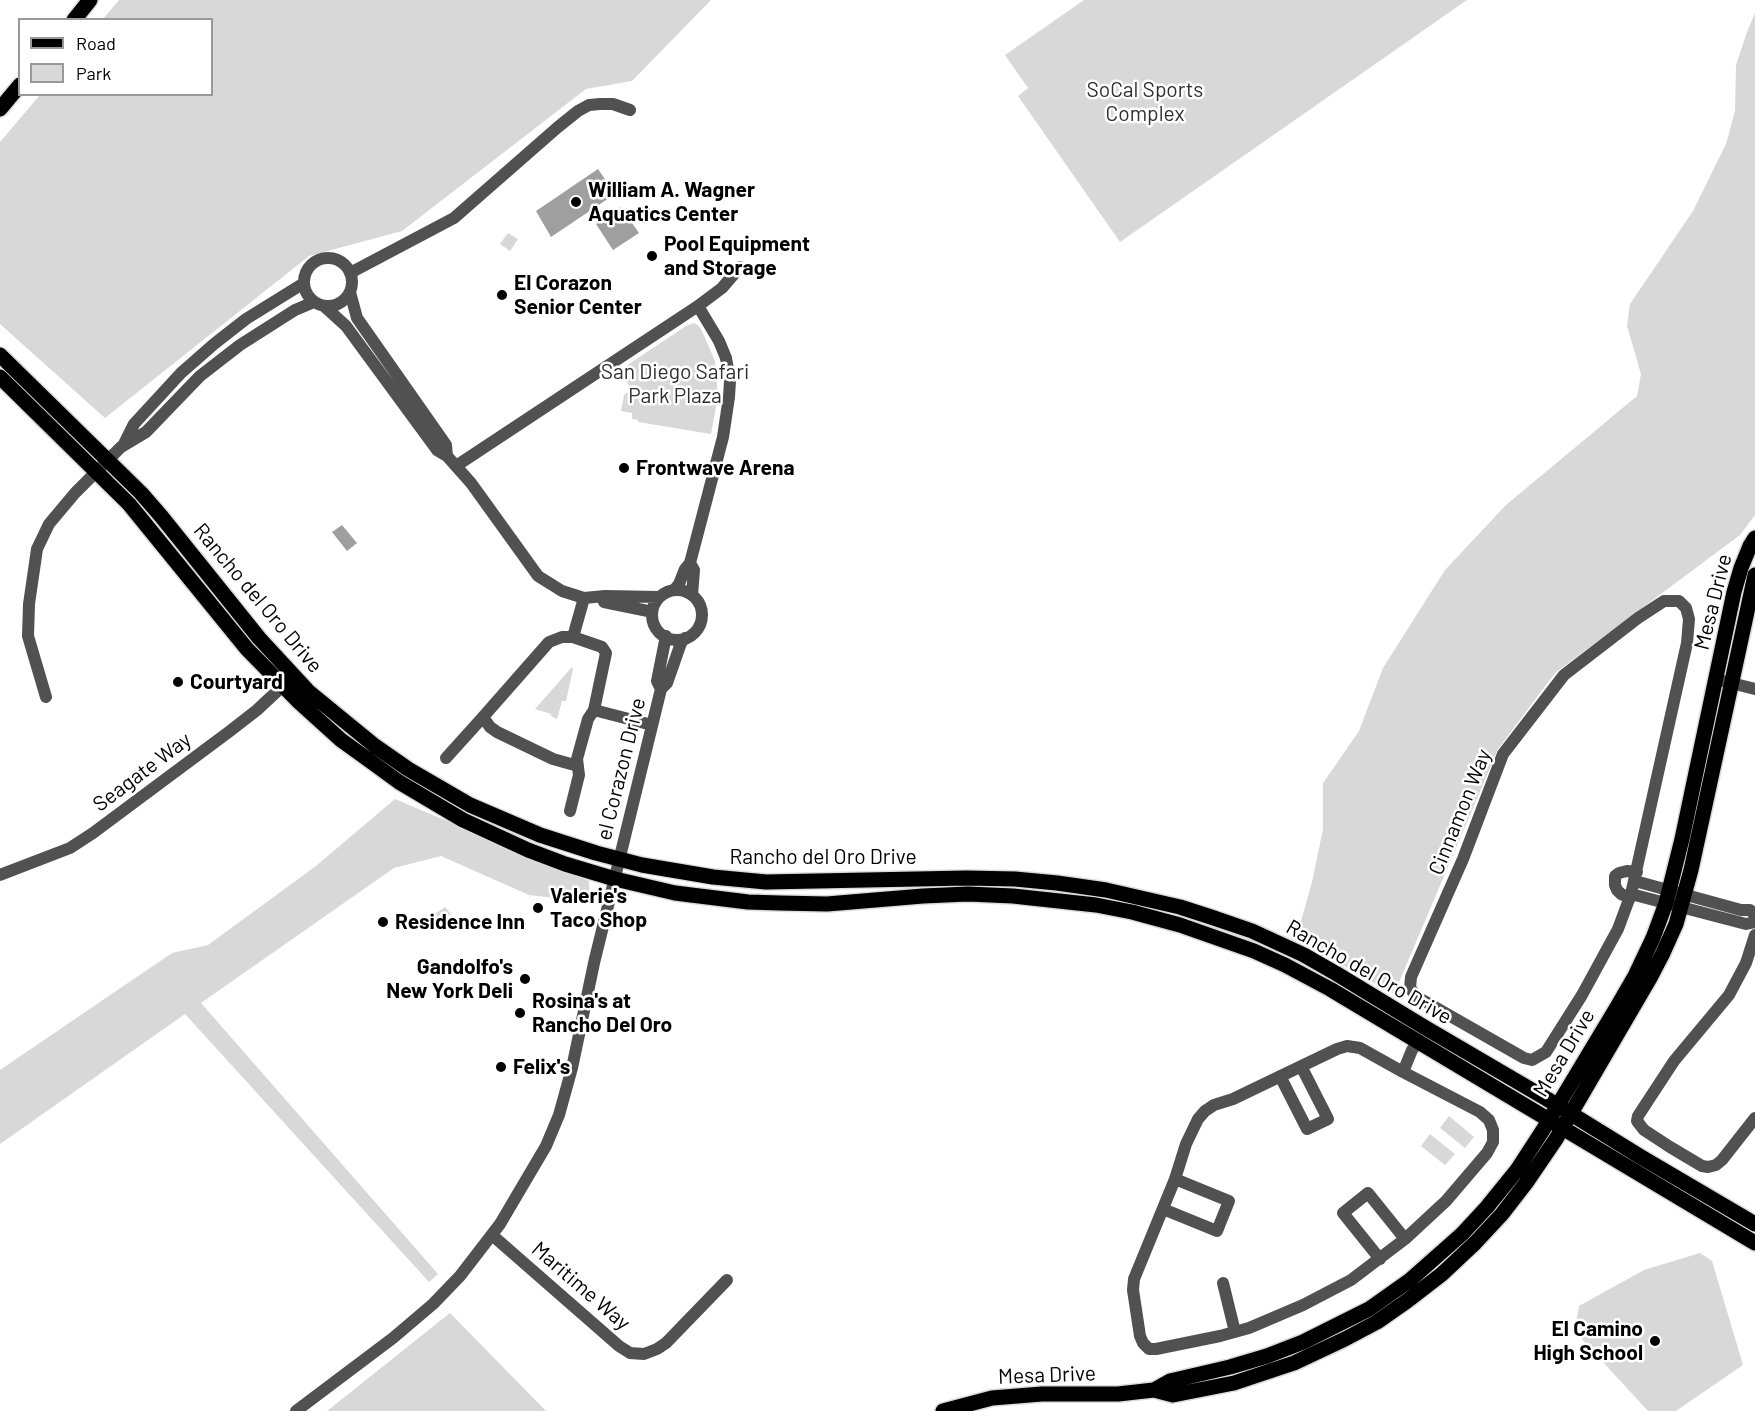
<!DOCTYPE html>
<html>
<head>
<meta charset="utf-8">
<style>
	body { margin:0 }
	#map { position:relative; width:1755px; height:1411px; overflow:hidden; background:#fff; font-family:Barlow,sans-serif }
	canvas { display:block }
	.legend { position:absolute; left:18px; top:18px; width:195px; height:78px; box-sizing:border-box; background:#fff; border:2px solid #999; margin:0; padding:8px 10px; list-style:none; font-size:18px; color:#000 }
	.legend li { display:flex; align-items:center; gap:12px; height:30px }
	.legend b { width:30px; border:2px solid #999 }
</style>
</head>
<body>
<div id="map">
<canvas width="1755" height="1411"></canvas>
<ul class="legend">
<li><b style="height:8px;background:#000"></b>Road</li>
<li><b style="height:16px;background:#d8d8d8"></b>Park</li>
</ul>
</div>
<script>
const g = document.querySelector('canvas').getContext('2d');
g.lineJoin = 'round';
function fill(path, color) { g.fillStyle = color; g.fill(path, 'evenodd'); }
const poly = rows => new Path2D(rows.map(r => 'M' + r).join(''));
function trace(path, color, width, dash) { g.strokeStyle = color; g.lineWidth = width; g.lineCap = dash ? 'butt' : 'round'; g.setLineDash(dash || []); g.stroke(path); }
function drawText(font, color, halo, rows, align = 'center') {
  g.font = font + ' Barlow,sans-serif'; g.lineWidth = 5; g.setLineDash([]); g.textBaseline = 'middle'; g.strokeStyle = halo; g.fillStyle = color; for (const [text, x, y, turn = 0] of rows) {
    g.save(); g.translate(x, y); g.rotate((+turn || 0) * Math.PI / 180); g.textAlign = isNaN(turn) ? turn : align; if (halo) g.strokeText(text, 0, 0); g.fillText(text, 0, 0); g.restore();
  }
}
fill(poly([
	[119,0,711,0,632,81,586,89,402,231,309,256,105,418,0,324,0,142,40,95,212,94,212,20,103,19],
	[1084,0,1467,0,1120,242,1018,96,1028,88,1005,55],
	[1755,13,1755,515,1740,535,1555,673,1498,749,1394,994,1296,939,1312,882,1323,829,1323,783,1359,731,1383,668,1445,570,1506,505,1637,396,1641,374,1627,326,1630,304,1693,211,1726,144,1735,111,1736,65,1747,32],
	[508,233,518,239,510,251,500,244],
	[694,323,698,325,702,331,715,361,718,396,711,434,638,422,638,420,632,419,632,413,621,411,624,395,631,389,620,370,686,326],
	[572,667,573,669,566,701,562,701,557,719,551,716,551,714,535,709],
	[395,799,589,881,590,902,529,895,441,856,394,868,201,1003,438,1274,429,1282,185,1014,0,1144,0,1070,172,953,208,945,316,866],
	[445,907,451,914,434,926,429,918],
	[1449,1116,1474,1137,1465,1148,1440,1128],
	[1430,1134,1455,1154,1445,1165,1421,1146],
	[1700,1253,1712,1261,1743,1365,1676,1411,1648,1411,1579,1336,1576,1323,1579,1306,1644,1270],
	[450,1313,546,1411,327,1411]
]), '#d8d8d8');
fill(poly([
	[598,169,615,194,551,237,536,211],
	[621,207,639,233,613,250,596,224],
	[342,525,357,543,347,551,332,532]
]), '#9f9f9f');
const major = poly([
	[74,20,90,0],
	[0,109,20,85],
	[0,355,141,493,161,516,259,638,309,692,375,746,408,769,470,805,540,835,596,853,642,865,713,877,766,882,967,878,1015,879,1057,883,1106,890,1180,907,1211,917,1252,931,1304,955,1337,974,1424,1027,1547,1099,1641,1157,1755,1224],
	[0,377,129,504,247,649,299,702,341,740,366,758,399,782,463,820,528,850,565,864,615,879,675,893,748,902,780,903,827,904,923,896,968,894,1013,896,1096,905,1132,912,1180,925,1254,951,1285,965,1330,989,1755,1243],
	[1154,1390,1170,1381,1230,1367,1267,1356,1303,1342,1369,1309,1410,1280,1462,1234,1487,1207,1517,1170,1543,1130,1617,1007,1635,976,1653,938,1666,903,1682,839,1734,592,1741,568,1750,546,1755,538],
	[943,1411,992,1398,1042,1394,1118,1394,1154,1390,1173,1395,1234,1383,1294,1363,1345,1339,1377,1322,1407,1301,1442,1274,1475,1243,1502,1214,1526,1183,1556,1139,1650,978,1663,953,1676,924,1691,870,1755,575]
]);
trace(major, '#dbdbdb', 18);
trace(poly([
	'304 282a24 24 0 1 1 48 0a24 24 0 1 1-48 0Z',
	[350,273,454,218,558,127,578,111,589,105,600,104,613,104,630,110],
	[350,292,357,318,446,445,447,456],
	[324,306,346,326,437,450,447,456,471,483,538,576,562,591,584,598,605,596,659,597],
	[124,444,134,424,181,373,214,344,246,319,304,283],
	[456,466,698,306,722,288,740,267],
	[690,563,694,570,692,595],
	[674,590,679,584,685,569,690,563,723,437,729,397,730,381,726,358,719,341,698,306],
	'652 615a25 25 0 1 1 50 0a25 25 0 1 1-50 0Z',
	[1664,601,1679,601,1686,608,1689,619,1687,643,1631,894,1618,929,1582,995,1546,1052,1532,1060,1524,1058,1417,997,1410,988,1411,977,1463,859,1503,754,1564,675,1638,618,1664,601],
	[604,602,648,611,652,614],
	[573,637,602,647,606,653,594,710,652,725],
	[1723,681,1755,689],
	[661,689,657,681,666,636],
	[46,697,28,636,29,604,37,549,49,524,75,493,121,447,146,432,200,376,240,345,295,310,314,302],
	[446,758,483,717],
	[578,766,553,759,497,732,490,727,483,717,549,642,562,637,573,637,584,598],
	[570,811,579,775,577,759,588,719,594,710],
	[0,875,70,848,93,833,230,731,257,710,288,681],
	[1635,881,1741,910,1750,910,1755,915],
	[1631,894,1746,924,1755,922],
	[1630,898,1621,894,1617,890,1615,885,1615,876,1619,873,1627,871,1637,872],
	[1755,935,1746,963,1729,995,1674,1061,1638,1116,1637,1121,1644,1130,1670,1147,1702,1166,1708,1167,1716,1165,1722,1160,1755,1118],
	[1347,1046,1360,1048,1403,1072,1480,1112,1489,1120,1493,1130,1493,1142,1487,1153,1446,1201,1405,1239,1351,1280,1303,1305,1249,1328,1220,1336,1156,1349,1149,1349,1143,1343,1140,1336,1133,1290,1134,1279,1175,1179,1186,1144,1198,1119,1205,1111,1214,1105,1233,1099,1337,1049,1347,1046],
	[1403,1072,1412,1050,1418,1042],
	[1280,1076,1307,1129,1328,1119,1301,1066],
	[1163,1209,1217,1231,1229,1201,1175,1179],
	[492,1235,619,1346,630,1353,644,1354,657,1349,666,1343,727,1280],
	[1380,1259,1343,1213,1368,1193,1405,1239],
	[1223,1283,1235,1332],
	[296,1411,393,1338,433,1304,460,1276,500,1224,546,1146,559,1115,572,1068,594,963,661,689,667,683,681,643,685,638]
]), '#515151', 12);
trace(major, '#000', 15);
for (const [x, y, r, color] of [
	[576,202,6,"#000"],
	[652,256,6,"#000"],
	[502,295,6,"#000"],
	[624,468,6,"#000"],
	[178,682,6,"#000"],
	[538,908,6,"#000"],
	[383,922,6,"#000"],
	[525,979,6,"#000"],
	[520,1013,6,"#000"],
	[501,1067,6,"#000"],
	[1655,1341,6,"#000"]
]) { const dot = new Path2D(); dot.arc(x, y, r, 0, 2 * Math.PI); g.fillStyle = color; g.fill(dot); trace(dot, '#fff', 2); }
drawText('21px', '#2f2f2f', '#fff', [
	["SoCal Sports",1145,90],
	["Complex",1145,114],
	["San Diego Safari",675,372],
	["Park Plaza",675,396]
]);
drawText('bold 21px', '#000', '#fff', [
	["William A. Wagner",588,190],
	["Aquatics Center",588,214],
	["Pool Equipment",664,244],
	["and Storage",664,268],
	["El Corazon",514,283],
	["Senior Center",514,307],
	["Frontwave Arena",636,468],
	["Courtyard",190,682],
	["Valerie's",550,896],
	["Taco Shop",550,920],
	["Residence Inn",395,922],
	["Gandolfo's",513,967,"right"],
	["New York Deli",513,991,"right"],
	["Rosina's at",532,1001],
	["Rancho Del Oro",532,1025],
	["Felix's",513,1067],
	["El Camino",1643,1329,"right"],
	["High School",1643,1353,"right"]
], 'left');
drawText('21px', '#000', '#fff', [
	["Rancho del Oro Drive",258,598,50],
	["Mesa Drive",1713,602,-76],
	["el Corazon Drive",621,769,-76],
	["Seagate Way",142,772,-37],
	["Cinnamon Way",1460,812,-68],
	["Rancho del Oro Drive",823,857],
	["Rancho del Oro Drive",1369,972,30],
	["Mesa Drive",1564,1053,-59],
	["Maritime Way",581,1286,41],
	["Mesa Drive",1047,1375,-2]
]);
</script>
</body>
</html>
